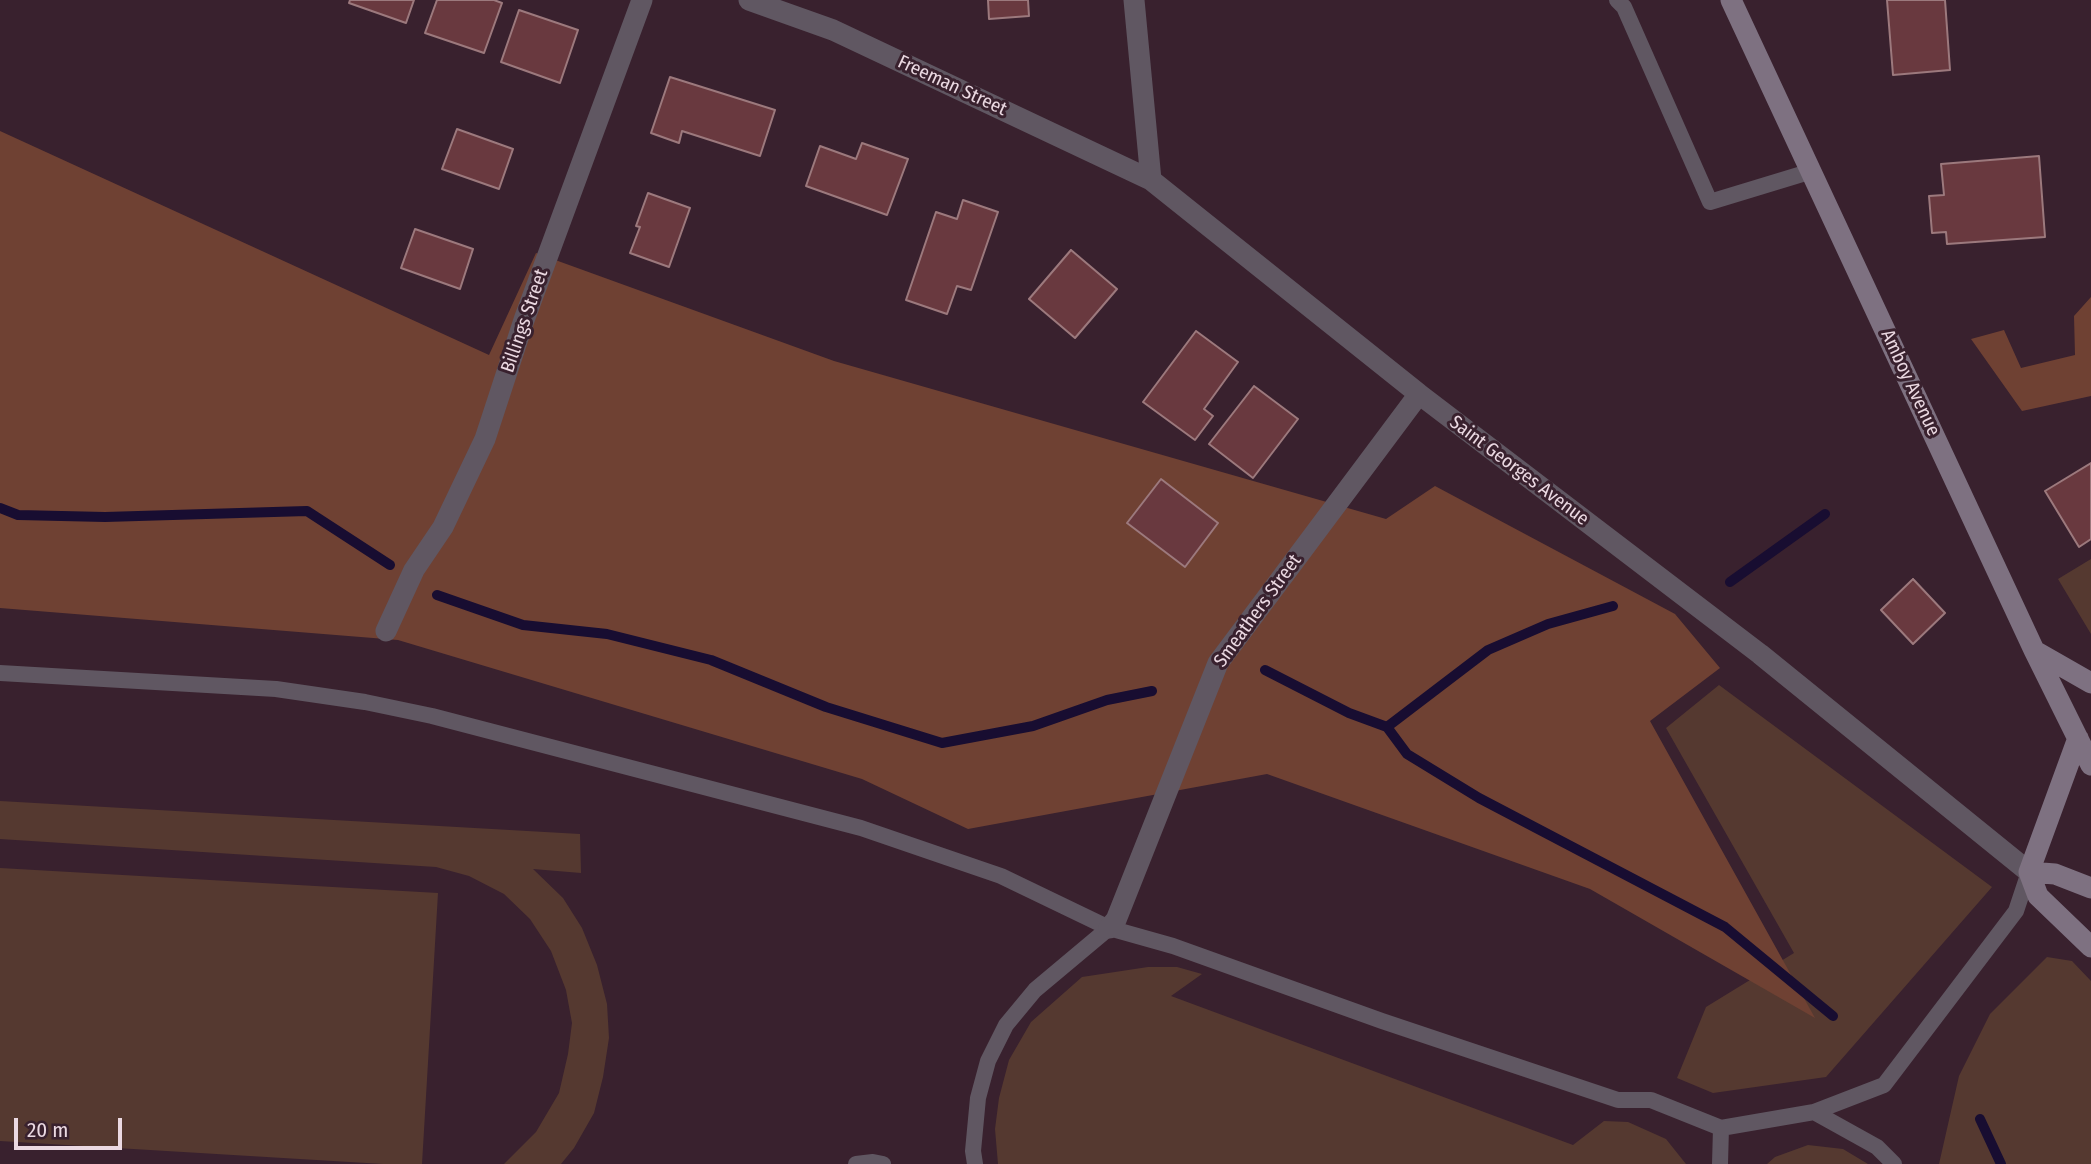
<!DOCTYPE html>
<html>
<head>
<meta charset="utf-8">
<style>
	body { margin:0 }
	#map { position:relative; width:2091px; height:1164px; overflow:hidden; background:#39212e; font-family:"Fira Sans Condensed",sans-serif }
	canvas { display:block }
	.scale { position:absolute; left:14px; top:1118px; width:108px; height:32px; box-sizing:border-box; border:4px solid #ebd9e2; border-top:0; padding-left:9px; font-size:21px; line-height:24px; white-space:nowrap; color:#ebd9e2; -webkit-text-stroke:5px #39212e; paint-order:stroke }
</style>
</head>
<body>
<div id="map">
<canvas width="2091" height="1164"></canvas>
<div class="scale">20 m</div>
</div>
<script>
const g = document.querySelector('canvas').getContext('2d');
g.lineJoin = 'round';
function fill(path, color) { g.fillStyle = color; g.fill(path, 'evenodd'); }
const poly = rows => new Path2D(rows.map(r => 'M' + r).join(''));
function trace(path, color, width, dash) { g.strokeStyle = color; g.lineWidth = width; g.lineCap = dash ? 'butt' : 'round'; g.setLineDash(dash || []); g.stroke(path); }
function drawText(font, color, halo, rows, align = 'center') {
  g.font = font + ' "Fira Sans Condensed",sans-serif'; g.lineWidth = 6; g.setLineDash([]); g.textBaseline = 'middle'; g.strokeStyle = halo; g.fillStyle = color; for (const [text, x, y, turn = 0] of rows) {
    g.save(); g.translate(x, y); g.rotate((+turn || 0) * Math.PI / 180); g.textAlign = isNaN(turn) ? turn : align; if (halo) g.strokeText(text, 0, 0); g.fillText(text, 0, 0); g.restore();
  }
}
fill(poly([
	[2091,559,2091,634,2058,579],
	[1719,685,1992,887,1826,1077,1713,1093,1677,1078,1706,1007,1794,953,1666,728],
	[0,801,580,834,581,873,533,869,563,898,582,928,597,965,607,1004,609,1038,603,1077,594,1113,574,1148,561,1164,504,1164,536,1132,559,1093,568,1054,572,1023,566,990,551,951,530,919,504,894,469,876,436,867,0,839],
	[0,868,438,893,422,1164,383,1164,0,1141],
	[2047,957,2072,961,2091,981,2091,1164,1939,1164,1959,1076,1990,1014],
	[1148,967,1177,967,1202,974,1171,996,1573,1145,1604,1121,1628,1122,1666,1139,1686,1164,998,1164,995,1129,999,1098,1009,1060,1031,1022,1082,977],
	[1808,1145,1843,1149,1868,1164,1767,1164,1775,1157]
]), '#553930');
fill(poly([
	[0,131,489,355,536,253,834,361,1386,519,1435,486,1675,614,1720,668,1650,721,1815,1018,1590,889,1267,774,968,829,862,779,398,640,0,608],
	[2091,297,2091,396,2022,411,1971,339,2004,330,2021,368,2075,355,2074,316]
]), '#6f4133');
trace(poly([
	[0,508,18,515,105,517,307,511,390,565],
	[1730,582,1825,514],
	[437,595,523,625,607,634,711,660,826,707,942,743,1033,726,1107,700,1152,691],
	[1265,670,1349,713,1387,727,1407,754,1479,798,1725,927,1833,1016],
	[1387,727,1488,650,1548,624,1613,606],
	[1980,1119,2001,1164]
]), '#180d31', 10);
const building = poly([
	[350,0,414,0,406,23,349,3,350,0],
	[437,0,494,0,502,3,484,53,425,33,437,0],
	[988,0,1028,0,1029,16,989,19,988,0],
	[1887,0,1945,0,1950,70,1893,75,1887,0],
	[519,10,578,30,560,83,501,62,519,10],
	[670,77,775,110,760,156,682,131,679,143,651,133,670,77],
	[457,129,513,149,499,189,442,169,457,129],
	[862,143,908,159,887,215,806,186,820,146,856,159,862,143],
	[2039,156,2045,237,1947,244,1946,232,1932,233,1929,196,1944,195,1941,164,2039,156],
	[648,193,690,208,669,267,630,253,640,227,636,226,648,193],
	[963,200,998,212,971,290,957,286,947,314,906,300,936,212,957,219,963,200],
	[415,229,473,249,460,289,401,268,415,229],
	[1071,250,1117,289,1075,338,1029,299,1071,250],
	[1196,331,1238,362,1204,409,1213,416,1195,440,1143,402,1196,331],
	[1254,386,1298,419,1253,478,1209,444,1254,386],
	[2091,463,2091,539,2079,547,2045,491,2091,463],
	[1161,479,1218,523,1185,567,1127,523,1161,479],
	[1913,579,1945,613,1913,644,1881,610,1913,579]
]);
fill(building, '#69393f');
trace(building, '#9c797d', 2);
trace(poly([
	[1617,0,1624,7,1710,202,1812,171],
	[0,673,276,689,365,702,432,716,861,828,1001,876,1109,928,1173,946,1382,1021,1618,1100,1651,1100,1721,1128],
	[1814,1112,1884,1085,2016,911,2029,872],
	[856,1164,873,1162,883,1164],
	[975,1164,973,1151,978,1098,988,1061,1006,1025,1035,990,1109,928],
	[1720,1164,1721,1128,1814,1112,1877,1147,1894,1164]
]), '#605762', 16);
trace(poly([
	[749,0,833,30,1151,180,1419,394,1760,654,2029,872],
	[1134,0,1151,180],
	[386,631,414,570,443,527,485,439,524,320,642,0],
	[1109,928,1116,920,1218,663,1419,394]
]), '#605762', 21);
trace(poly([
	[1731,0,2034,650,2091,765],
	[2035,651,2091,683],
	[2078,738,2029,872,2038,896,2091,947],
	[2029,872,2055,874,2091,888]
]), '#7e7181', 21);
drawText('19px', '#ebd9e2', '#39212e', [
	["Freeman Street",952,86,25],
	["Billings Street",525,321,-71],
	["Amboy Avenue",1910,383,65],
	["Saint Georges Avenue",1519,471,37],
	["Smeathers Street",1258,611,-54]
]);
</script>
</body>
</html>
